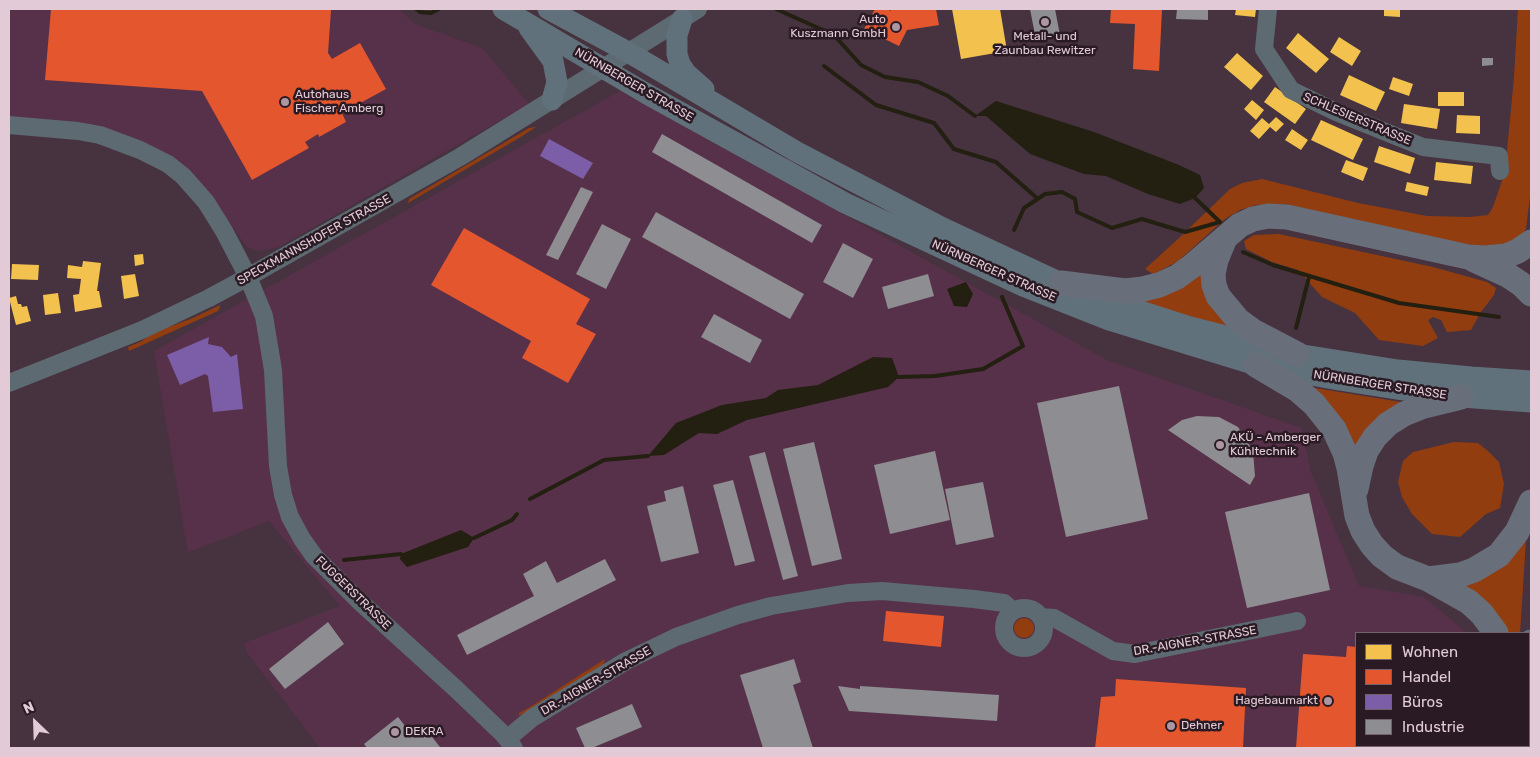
<!DOCTYPE html>
<html>
<head>
<meta charset="utf-8">
<style>
	body { margin:0 }
	#map { position:relative; width:1540px; height:757px; overflow:hidden; background:#46333f; font-family:Rubik,sans-serif }
	canvas { display:block }
	.frame { position:absolute; inset:0; border:10px solid #e2cbd7; pointer-events:none }
	.legend { position:absolute; left:1355px; top:632px; width:175px; height:115px; box-sizing:border-box; background:#2a1a23; border:1px solid #74616b; margin:0; padding:6px 9px; list-style:none; font-size:15px; color:#e2cbd7 }
	.legend li { display:flex; align-items:center; gap:10px; height:25px }
	.legend b { width:25px; border:1px solid #74616b }
	.north { position:absolute; left:10px; top:697px; width:50px; height:50px; -webkit-text-stroke:4px #2a1a23; paint-order:stroke; rotate:336deg; font-size:14px; font-weight:700; line-height:20px; text-align:center; color:#e2cbd7 }
	.north::after { content:''; display:block; margin:auto; width:18px; height:22px; background:#e2cbd7; clip-path:polygon(50% 0,100% 100%,50% 72%,0 100%) }
</style>
</head>
<body>
<div id="map">
<canvas width="1540" height="757"></canvas>
<div class="frame"></div>
<ul class="legend">
<li><b style="height:14px;background:#f2c14e"></b>Wohnen</li>
<li><b style="height:14px;background:#e4572e"></b>Handel</li>
<li><b style="height:14px;background:#7b5ea7"></b>Büros</li>
<li><b style="height:14px;background:#8d8d92"></b>Industrie</li>
</ul>
<div class="north">N</div>
</div>
<script>
const g = document.querySelector('canvas').getContext('2d');
g.lineJoin = 'round';
function fill(path, color) { g.fillStyle = color; g.fill(path, 'evenodd'); }
const poly = rows => new Path2D(rows.map(r => 'M' + r).join(''));
function trace(path, color, width, dash) { g.strokeStyle = color; g.lineWidth = width; g.lineCap = dash ? 'butt' : 'round'; g.setLineDash(dash || []); g.stroke(path); }
function drawText(font, color, halo, rows, align = 'center') {
  g.font = font + ' Rubik,sans-serif'; g.lineWidth = 5; g.setLineDash([]); g.textBaseline = 'middle'; g.strokeStyle = halo; g.fillStyle = color; for (const [text, x, y, turn = 0] of rows) {
    g.save(); g.translate(x, y); g.rotate((+turn || 0) * Math.PI / 180); g.textAlign = isNaN(turn) ? turn : align; if (halo) g.strokeText(text, 0, 0); g.fillText(text, 0, 0); g.restore();
  }
}
fill(poly([
	[9,9,398,9,415,24,482,48,529,104,279,247,260,251,247,247,202,184,174,161,9,119],
	[620,91,1107,360,1302,428,1310,470,1359,586,1424,597,1467,633,1356,633,1356,746,1469,746,1469,748,320,748,248,654,244,643,340,606,269,521,188,552,154,351]
]), '#573149');
fill(poly([
	[1518,9,1531,9,1531,188,1526,229,1522,235,1512,242,1490,248,1454,242,1285,204,1256,205,1240,210,1225,219,1177,262,1153,274,1145,269,1178,239,1230,189,1242,183,1262,179,1358,203,1427,216,1470,217,1488,215,1493,207,1505,172,1514,77],
	[536,127,519,138,408,203,409,199,529,128],
	[1279,234,1433,267,1487,282,1496,288,1494,295,1481,312,1471,330,1447,332,1441,320,1433,317,1428,320,1438,338,1423,346,1379,340,1355,313,1322,297,1298,270,1272,262,1246,249,1244,241,1254,235],
	[1206,263,1222,319,1229,330,1129,297],
	[220,305,220,307,218,311,129,351,128,347,140,342,155,332,193,318],
	[1309,387,1413,404,1356,459],
	[1454,442,1478,443,1489,452,1499,462,1504,484,1500,508,1486,514,1460,537,1432,534,1412,514,1402,497,1398,482,1403,461,1413,452],
	[1527,524,1520,633,1503,633,1455,582],
	'1014 628a10 10 0 1 1 20 0a10 10 0 1 1-20 0Z',
	[605,659,603,665,519,716,519,713,530,707]
]), '#923d0f');
fill(poly([
	[996,101,1094,132,1179,165,1200,175,1204,188,1195,198,1180,204,1148,194,1106,176,1084,174,1030,154,986,116,975,116],
	[966,282,973,294,967,307,954,306,947,289],
	[873,357,892,358,899,377,888,387,747,420,717,434,699,433,664,455,648,456,676,423,722,405,766,398,778,390,818,385],
	[461,530,474,538,468,547,407,567,400,559,401,554]
]), '#231f11');
fill(poly([
	[952,9,1000,9,1007,51,961,59],
	[1236,9,1256,9,1255,17,1235,15],
	[1384,9,1400,9,1400,17,1384,16],
	[1298,33,1329,59,1316,73,1286,48],
	[1339,37,1361,51,1352,66,1330,52],
	[1237,53,1263,76,1251,90,1224,67],
	[1349,75,1385,92,1376,111,1340,95],
	[1393,77,1413,84,1409,96,1389,89],
	[1275,87,1306,109,1295,124,1264,102],
	[1438,92,1464,92,1464,106,1438,106],
	[1252,100,1264,110,1256,120,1244,109],
	[1404,104,1440,109,1437,129,1401,123],
	[1457,115,1480,116,1480,134,1456,133],
	[1276,117,1284,124,1276,132,1270,127,1259,139,1250,131,1262,118,1269,124],
	[1321,120,1363,139,1353,160,1311,140],
	[1292,129,1308,140,1301,150,1285,140],
	[1379,146,1415,158,1410,174,1374,162],
	[1346,160,1368,168,1363,181,1341,172],
	[1436,162,1473,166,1471,184,1434,180],
	[1407,182,1429,187,1427,196,1405,191],
	[143,254,144,264,135,266,134,255],
	[83,261,101,263,97,291,99,291,102,307,75,312,73,295,79,294,81,279,67,278,68,265,82,267],
	[12,264,39,265,38,280,11,279],
	[135,274,139,296,124,299,121,276],
	[58,293,61,313,45,315,43,295],
	[16,296,18,304,21,304,22,307,27,306,31,321,16,325,9,298]
]), '#f2c14e');
fill(poly([
	[51,9,331,10,328,53,332,59,360,43,386,89,342,113,346,122,319,137,318,134,305,142,309,148,252,180,202,91,45,80],
	[875,9,887,9,891,11,891,9,936,9,939,25,907,30,899,46,864,29],
	[1111,9,1162,9,1159,71,1133,69,1135,24,1110,23],
	[464,228,590,299,576,324,596,334,568,383,522,358,531,341,431,285],
	[886,611,944,616,941,647,883,641],
	[1347,646,1356,647,1356,746,1442,746,1442,748,1296,748,1303,654,1346,657],
	[1116,679,1246,688,1243,748,1095,748,1101,697,1115,696]
]), '#e4572e');
fill(poly([
	[549,139,593,163,583,179,540,156],
	[209,337,208,344,222,347,231,357,237,354,243,409,213,412,208,376,205,374,180,385,167,355]
]), '#7b5ea7');
fill(poly([
	[1030,9,1055,9,1060,35,1036,40],
	[1177,9,1208,9,1208,20,1176,19],
	[1482,58,1493,58,1493,65,1482,66],
	[662,134,822,225,812,243,652,152],
	[581,187,593,192,558,260,546,255],
	[656,212,804,294,790,319,642,237],
	[602,224,631,239,606,289,576,274],
	[843,243,873,259,853,298,823,282],
	[928,274,934,296,888,309,882,287],
	[714,314,762,340,750,363,701,337],
	[1119,386,1148,519,1066,537,1037,403],
	[1197,416,1219,417,1238,427,1253,451,1255,476,1250,485,1168,430,1182,420],
	[814,442,842,559,812,566,783,449],
	[935,451,950,520,890,534,874,465],
	[765,452,798,576,783,580,749,456],
	[733,480,755,561,735,566,713,485],
	[983,482,994,537,956,545,945,489],
	[683,486,699,553,661,562,647,506,666,501,664,491],
	[1309,493,1330,590,1247,608,1225,512],
	[605,559,616,580,467,655,457,635,534,596,523,574,546,561,557,583],
	[328,622,344,644,285,689,269,669],
	[794,659,801,682,793,685,813,748,763,748,740,675],
	[838,686,860,689,860,686,999,695,997,721,849,711],
	[632,704,642,727,592,748,585,748,576,728],
	[398,717,414,737,425,728,440,747,367,748,364,744]
]), '#8d8d92');
trace(poly([
	[416,9,420,12,431,13,439,9],
	[776,9,834,35,861,65,885,77,918,82,948,96,975,116],
	[824,66,876,105,934,123,954,149,996,162,1038,199],
	[1014,230,1024,208,1045,194,1062,192,1075,199,1077,212,1112,228,1142,219,1185,232,1220,222,1195,198],
	[1243,252,1273,265,1399,303,1499,317],
	[1296,328,1309,277],
	[899,377,935,376,983,369,1023,346,1002,297],
	[530,499,604,460,648,456],
	[474,538,512,520,517,514],
	[344,560,401,554]
]), '#231f11', 4);
trace(poly([
	[1268,9,1264,49,1291,90,1336,112,1423,147,1499,156,1500,171],
	[9,125,78,131,100,135,140,150,168,164,183,176,206,202,224,231,248,277,264,316,273,370,278,466,283,495,290,517,302,539,314,556,358,600,456,689,503,734,514,748],
	[9,383,142,330,209,298,248,277,460,157,698,9],
	'1004 628a20 20 0 1 1 40 0a20 20 0 1 1-40 0Z',
	[1041,617,1054,618,1113,651,1135,654,1297,621],
	[507,739,532,718,626,661,676,637,738,615,771,606,848,593,882,591,974,599,1004,603,1013,611]
]), '#5d6a72', 18);
trace(poly([
	[503,9,647,94,845,203,1023,286,1109,320,1256,365,1339,380,1409,391,1461,397,1531,402],
	[548,9,628,52,797,152,943,228,1061,283,1131,308,1190,327,1297,354,1398,370,1471,377,1531,381],
	[682,19,677,35,677,54,680,64,686,73,704,89],
	[529,28,553,61,557,82,552,100]
]), '#60717b', 21);
trace(poly([
	[1225,238,1216,260,1213,274,1214,285,1218,296,1238,320,1253,331,1297,354],
	[1474,260,1509,276,1521,284,1531,294],
	[1061,283,1125,291,1143,289,1159,285,1177,277,1192,266,1240,225,1253,219,1268,216,1287,217,1468,257,1485,258,1506,256,1518,251,1531,242],
	[1256,365,1298,390,1314,404,1334,429,1345,453,1349,468,1357,516,1363,531,1372,545,1382,556,1397,567,1428,579,1469,602,1482,614,1496,633],
	[1356,489,1361,466,1366,451,1375,437,1388,424,1404,414,1424,406,1461,397],
	[1428,579,1460,575,1474,570,1499,555,1517,532,1531,502],
	[1529,673,1531,642],
	[1529,730,1531,721]
]), '#696f7a', 25);
for (const [x, y, r, color] of [
	[1045,22,5,"#ab96a2"],
	[896,27,5,"#ab96a2"],
	[285,102,5,"#ab96a2"],
	[1220,445,5,"#ab96a2"],
	[1328,701,5,"#ab96a2"],
	[1171,726,5,"#ab96a2"],
	[395,732,5,"#ab96a2"]
]) { const dot = new Path2D(); dot.arc(x, y, r, 0, 2 * Math.PI); g.fillStyle = color; g.fill(dot); trace(dot, '#2a1a23', 2); }
drawText('12px', '#e2cbd7', '#2a1a23', [
	["Auto",886,20,"right"],
	["Kuszmann GmbH",886,34,"right"],
	["Metall- und",1045,37,"center"],
	["Zaunbau Rewitzer",1045,51,"center"],
	["Autohaus",295,95],
	["Fischer Amberg",295,109],
	["AKÜ - Amberger",1230,438],
	["Kühltechnik",1230,452],
	["Hagebaumarkt",1318,701,"right"],
	["Dehner",1181,726],
	["DEKRA",405,732]
], 'left');
drawText('12px', '#e2cbd7', '#2a1a23', [
	["NÜRNBERGER STRASSE",634,85,30],
	["SCHLESIERSTRASSE",1357,119,23],
	["SPECKMANNSHOFER STRASSE",314,240,-29],
	["NÜRNBERGER STRASSE",994,271,24],
	["NÜRNBERGER STRASSE",1380,385,9],
	["FUGGERSTRASSE",353,593,44],
	["DR.-AIGNER-STRASSE",1195,641,-10],
	["DR.-AIGNER-STRASSE",596,681,-30]
]);
</script>
</body>
</html>
